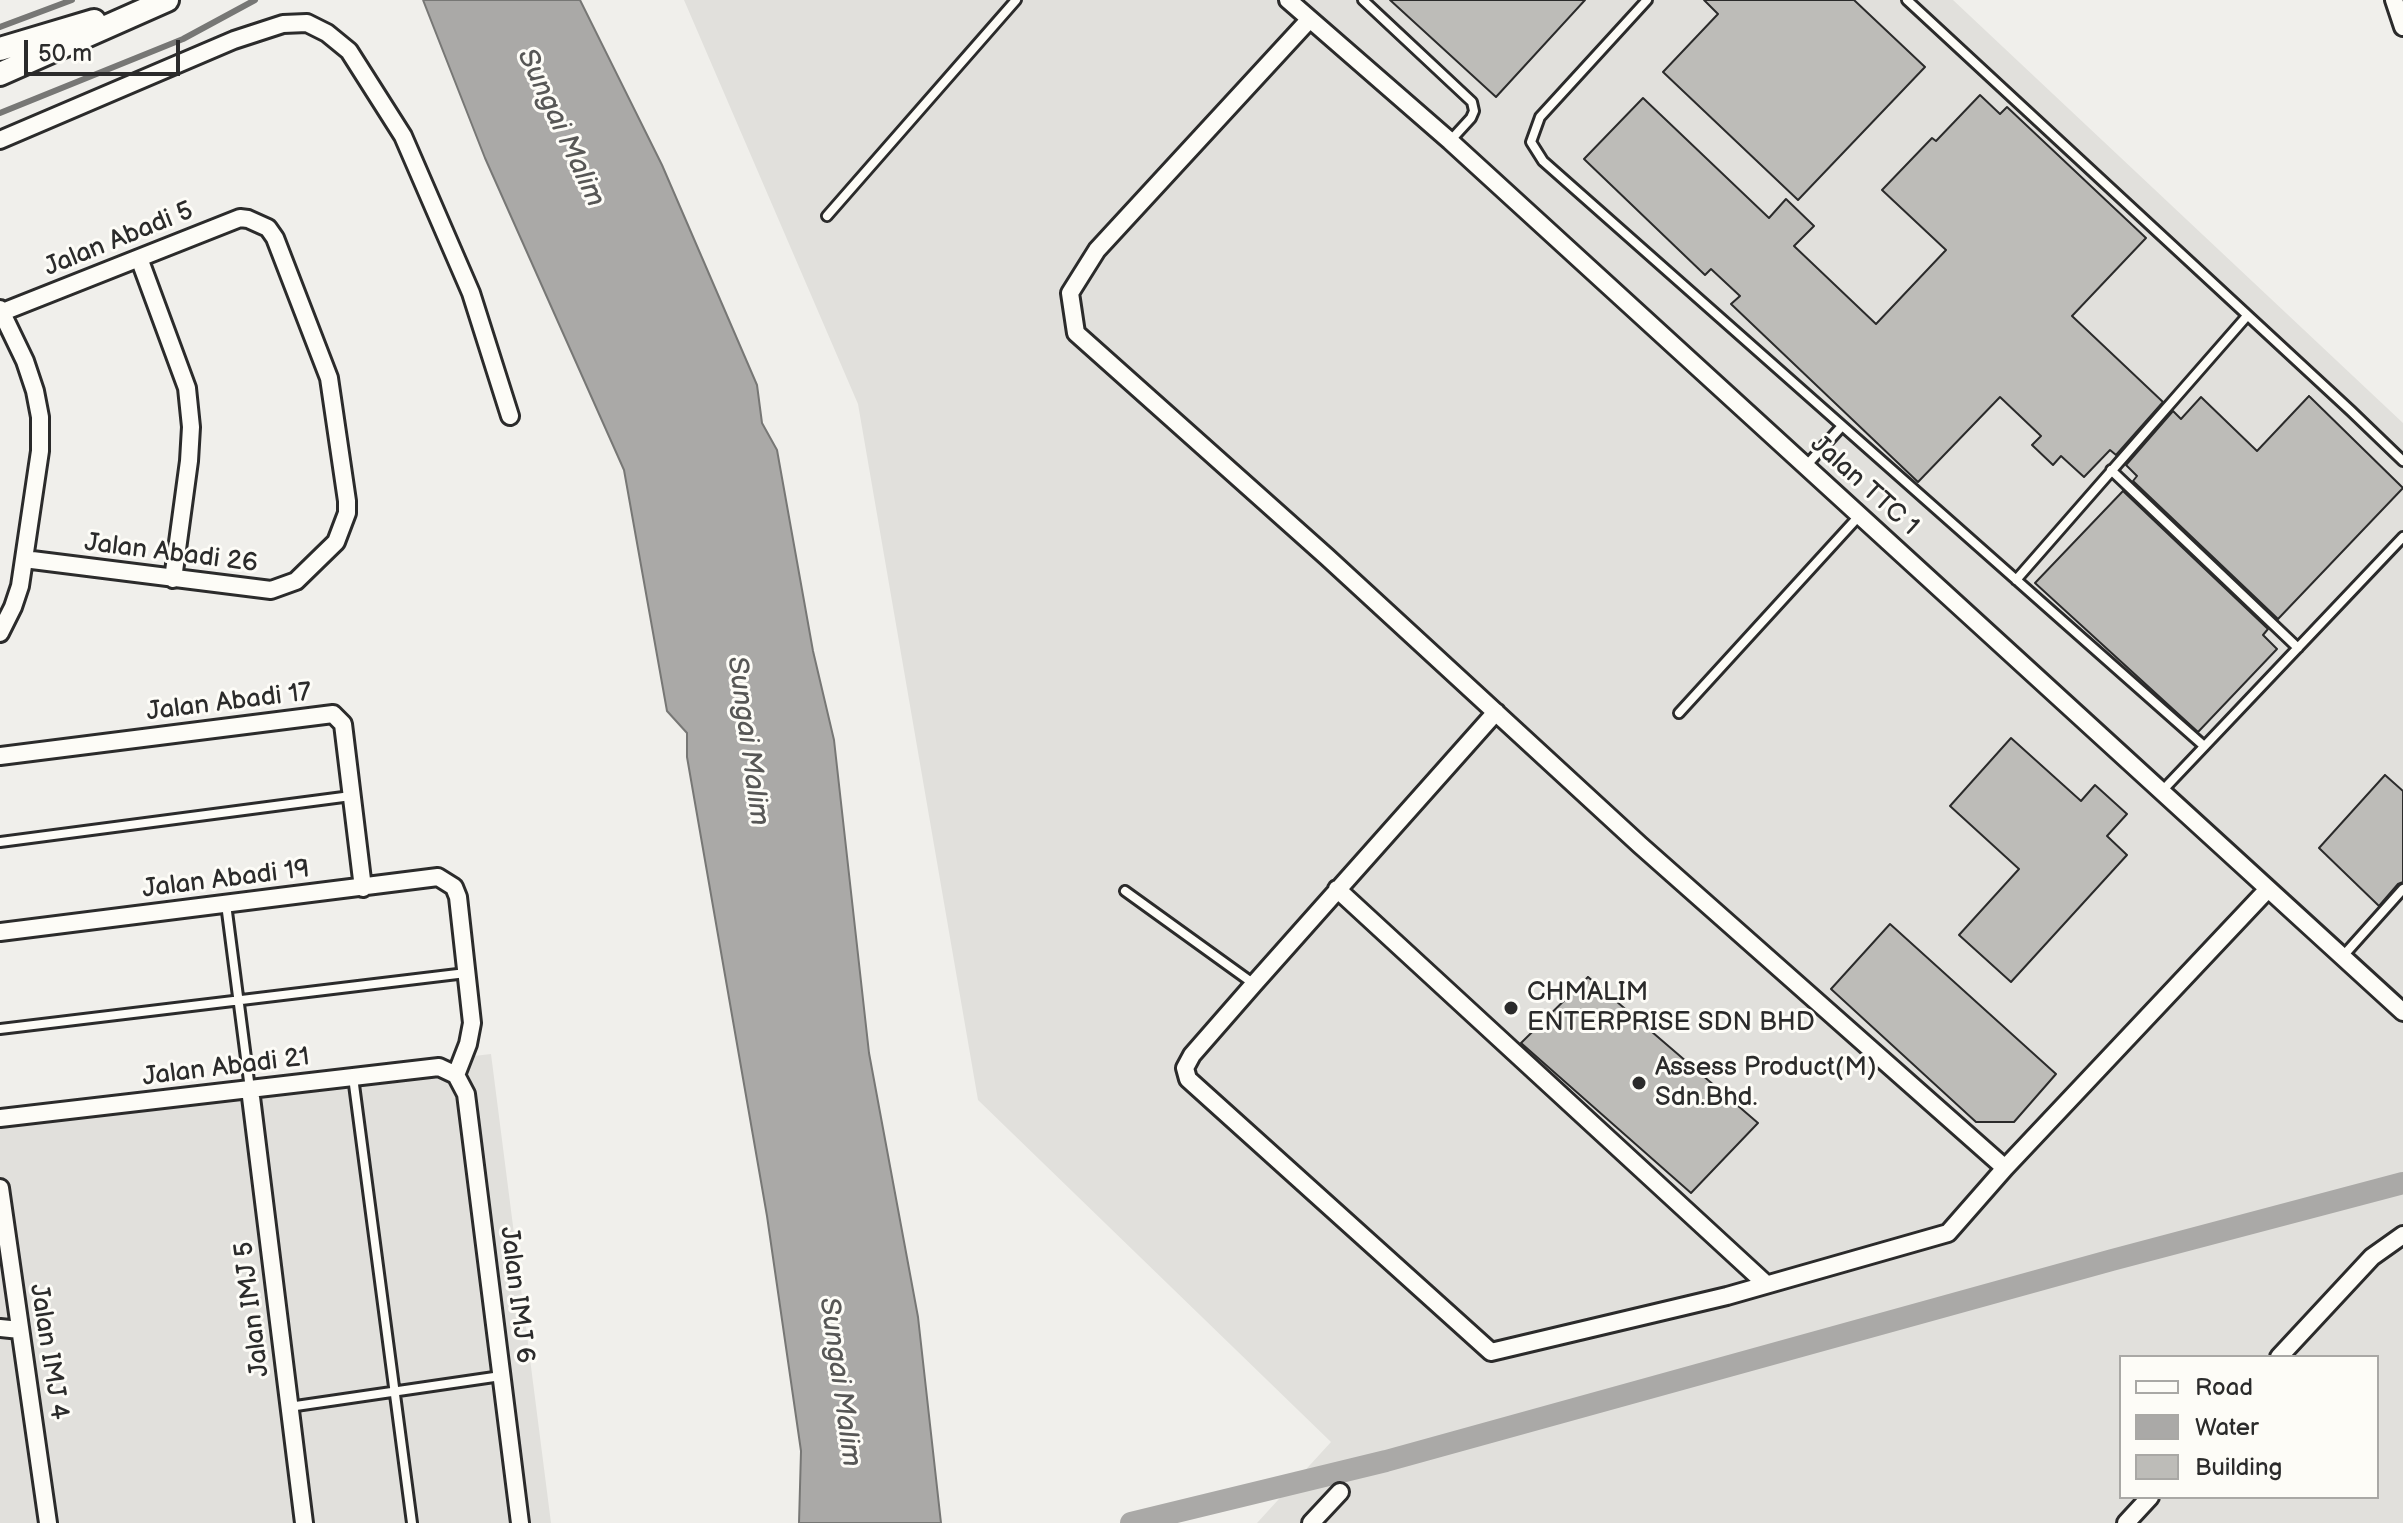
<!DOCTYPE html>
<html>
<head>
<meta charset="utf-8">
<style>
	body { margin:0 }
	#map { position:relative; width:2403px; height:1523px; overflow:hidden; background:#f0efeb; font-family:"Balsamiq Sans",sans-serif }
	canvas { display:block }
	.legend { position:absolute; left:2119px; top:1355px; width:260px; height:144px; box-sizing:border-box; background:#fdfcf7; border:2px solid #a9a8a5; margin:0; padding:10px 14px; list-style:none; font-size:24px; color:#2b2b2b }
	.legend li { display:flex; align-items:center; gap:16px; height:40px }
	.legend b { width:40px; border:2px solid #a9a8a5 }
	.scale { position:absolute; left:24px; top:40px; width:156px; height:36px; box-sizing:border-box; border:4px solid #2b2b2b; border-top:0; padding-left:10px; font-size:24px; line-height:28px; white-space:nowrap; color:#2b2b2b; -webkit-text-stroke:6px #fdfcf7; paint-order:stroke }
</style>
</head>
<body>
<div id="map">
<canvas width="2403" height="1523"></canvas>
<ul class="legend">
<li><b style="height:10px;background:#fdfcf7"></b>Road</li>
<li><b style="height:22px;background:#aaa9a7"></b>Water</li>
<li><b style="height:22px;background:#bdbcb8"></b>Building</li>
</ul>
<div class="scale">50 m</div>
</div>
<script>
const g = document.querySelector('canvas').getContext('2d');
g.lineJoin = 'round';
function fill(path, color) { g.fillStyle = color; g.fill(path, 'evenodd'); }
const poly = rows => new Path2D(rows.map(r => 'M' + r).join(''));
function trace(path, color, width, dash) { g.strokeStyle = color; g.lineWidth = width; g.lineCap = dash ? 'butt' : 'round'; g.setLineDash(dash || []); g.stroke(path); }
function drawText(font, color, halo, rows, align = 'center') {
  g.font = font + ' "Balsamiq Sans",sans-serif'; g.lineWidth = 6; g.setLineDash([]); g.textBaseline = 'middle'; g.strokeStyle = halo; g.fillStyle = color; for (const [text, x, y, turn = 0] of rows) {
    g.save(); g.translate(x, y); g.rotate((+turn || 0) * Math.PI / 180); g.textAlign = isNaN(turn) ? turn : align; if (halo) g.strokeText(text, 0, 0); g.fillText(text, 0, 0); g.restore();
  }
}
fill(poly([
	[684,0,1953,0,2403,423,2403,1523,1257,1523,1331,1442,978,1100,858,404],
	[2121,1357,2377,1357,2377,1497,2121,1497],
	[491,1054,551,1523,0,1523,0,1112]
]), '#e1e0dc');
const water = poly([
	[423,0,580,0,662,165,757,385,762,423,777,450,813,651,834,740,869,1053,918,1317,941,1523,799,1523,801,1451,767,1216,687,757,687,733,667,711,624,470,485,158,423,0]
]);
fill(water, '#aaa9a7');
trace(water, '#777775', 2);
trace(poly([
	[0,27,72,0],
	[0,113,183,39,255,0]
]), '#777775', 6);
trace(poly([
	[1131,1523,1386,1461,2112,1260,2403,1183]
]), '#aaa9a7', 22);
const building = poly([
	[1390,0,1585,0,1496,97,1390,0],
	[1704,0,1854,0,1925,67,1798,200,1663,72,1718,14,1704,0],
	[1980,95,2000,114,2007,107,2146,238,2072,316,2163,402,2116,455,2110,450,2084,477,2061,456,2053,465,2032,445,2041,436,2000,397,1918,482,1731,304,1740,296,1711,269,1705,275,1584,159,1643,98,1769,218,1786,199,1814,226,1794,246,1876,324,1946,250,1882,190,1932,138,1936,141,1980,95],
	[2309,396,2403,488,2278,619,2133,481,2137,476,2126,465,2173,411,2181,419,2201,397,2257,451,2309,396],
	[2123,491,2268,629,2263,635,2277,649,2198,732,2035,583,2123,491],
	[2011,738,2081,801,2095,785,2127,814,2107,836,2127,855,2011,982,1959,935,2019,869,1950,806,2011,738],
	[2385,775,2403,791,2403,882,2398,884,2379,906,2319,848,2385,775],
	[1890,924,2056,1074,2014,1122,1976,1122,1831,989,1890,924],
	[1588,977,1758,1123,1691,1193,1521,1043,1588,977]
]);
fill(building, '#bdbcb8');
trace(building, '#2b2b2b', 2);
const lane = poly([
	[1363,0,1472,102,1474,111,1471,118,1450,141],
	[1647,0,1540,117,1531,142,1543,161,2204,746],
	[1907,0,2351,411,2403,461],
	[827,216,1016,0],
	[1806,466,1842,426],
	[2111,470,2298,648],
	[2016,580,2247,316],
	[1679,713,1859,516],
	[2162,791,2403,537],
	[0,842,351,796],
	[1125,891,1254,984],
	[226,904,250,1089],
	[2343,956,2403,889],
	[0,1029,466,973],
	[353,1077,412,1523],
	[289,1407,501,1376]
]);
const street = poly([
	[1288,0,1450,141,2403,1012],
	[2394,0,2403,27],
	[1309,20,1097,250,1070,293,1076,333,1327,557,1640,845,2005,1168],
	[0,140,234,40,283,24,307,23,327,33,349,51,403,136,471,293,510,416],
	[139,258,187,388,191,427,189,461,173,579],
	[0,309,25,361,35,391,40,417,40,451,20,586,13,607,0,633],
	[0,313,240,218,248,219,268,228,275,238,329,378,347,501,347,513,336,542,296,581,271,590,24,559],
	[1496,712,1254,984,1192,1055,1185,1068,1188,1079,1491,1352,1727,1296,1948,1233,2005,1168,2268,889],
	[0,756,333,714,343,724,363,888],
	[1337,889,1766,1284],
	[0,932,438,877,454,887,458,897,472,1023,468,1044,456,1075],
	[250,1089,304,1523],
	[0,1118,439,1067,456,1075,466,1094,520,1523],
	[0,1188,48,1523],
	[0,1328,20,1330],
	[2279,1357,2372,1257,2403,1235],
	[1311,1523,1340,1492],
	[2126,1523,2150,1497]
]);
const secondary = poly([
	[0,49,94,21],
	[0,74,167,0]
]);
trace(lane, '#2b2b2b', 14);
trace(street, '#2b2b2b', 22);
trace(secondary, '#2b2b2b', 28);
trace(lane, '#fdfcf7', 8);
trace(street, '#fdfcf7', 16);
trace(secondary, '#fdfcf7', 22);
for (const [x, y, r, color] of [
	[1511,1008,8,"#2b2b2b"],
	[1639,1083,8,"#2b2b2b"]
]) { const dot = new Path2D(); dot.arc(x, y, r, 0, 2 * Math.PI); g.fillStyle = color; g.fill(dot); trace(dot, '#fdfcf7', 3); }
drawText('26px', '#2b2b2b', '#fdfcf7', [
	["Jalan Abadi 5",119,240,-22],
	["Jalan TTC 1",1864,486,42],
	["Jalan Abadi 26",171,554,7],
	["Jalan Abadi 17",229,703,-7],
	["Jalan Abadi 19",226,880,-7],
	["Jalan Abadi 21",226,1068,-7],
	["Jalan IMJ 6",516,1295,83],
	["Jalan IMJ 5",253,1309,-97],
	["Jalan IMJ 4",48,1352,81]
]);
drawText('26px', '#2b2b2b', '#fdfcf7', [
	["CHMALIM",1527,993],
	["ENTERPRISE SDN BHD",1527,1023],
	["Assess Product(M)",1655,1068],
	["Sdn.Bhd.",1655,1098]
], 'left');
drawText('italic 28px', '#575756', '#fdfcf7', [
	["Sungai Malim",560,128,65],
	["Sungai Malim",747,741,82],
	["Sungai Malim",839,1382,82]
]);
</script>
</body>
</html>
